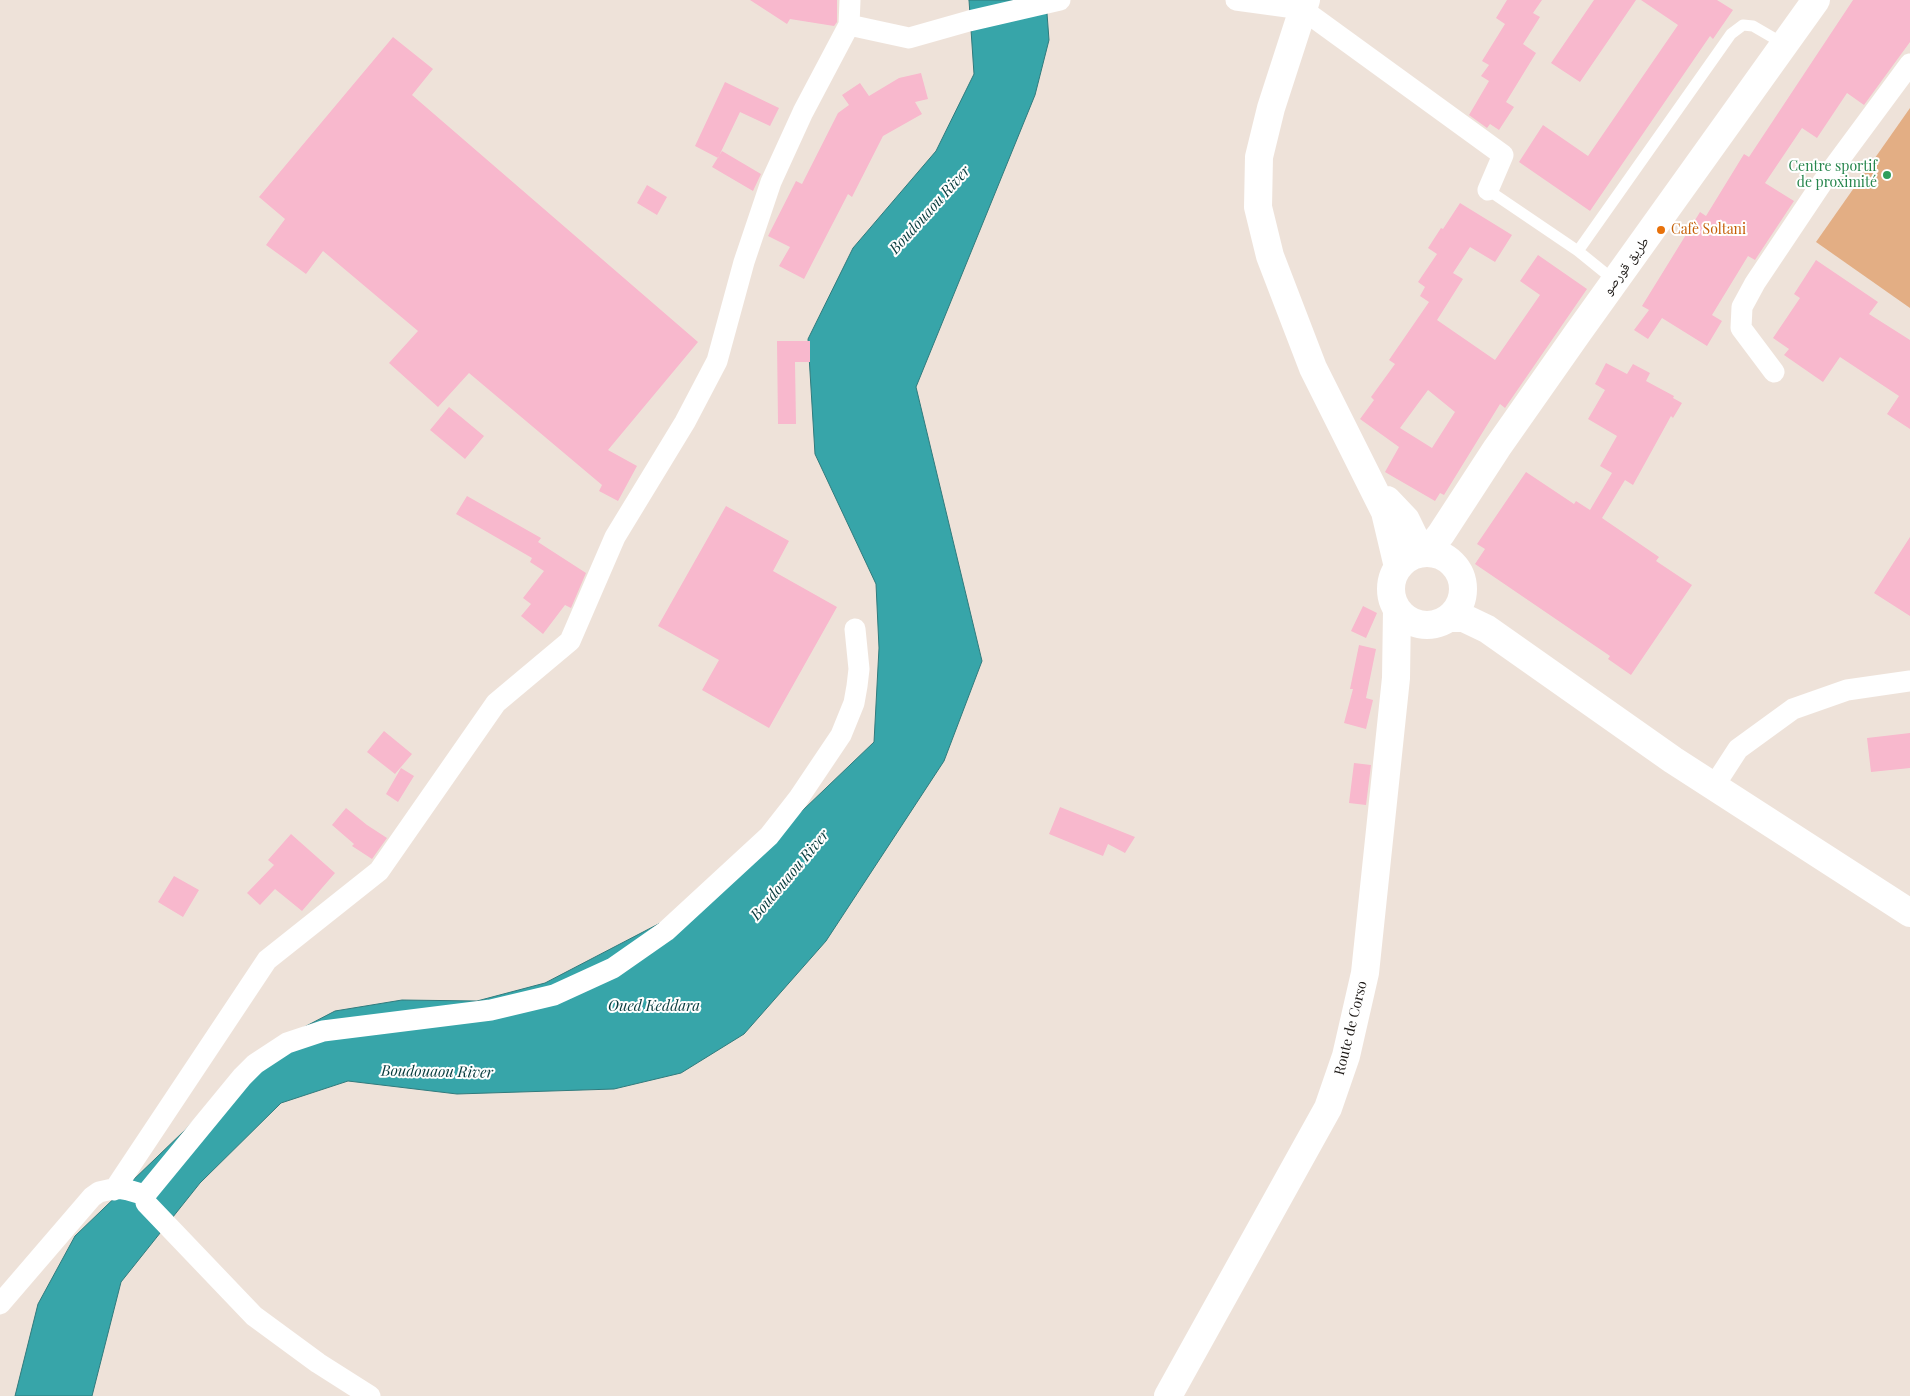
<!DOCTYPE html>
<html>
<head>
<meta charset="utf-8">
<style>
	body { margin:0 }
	canvas { display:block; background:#eee2d9 }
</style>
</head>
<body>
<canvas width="1910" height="1396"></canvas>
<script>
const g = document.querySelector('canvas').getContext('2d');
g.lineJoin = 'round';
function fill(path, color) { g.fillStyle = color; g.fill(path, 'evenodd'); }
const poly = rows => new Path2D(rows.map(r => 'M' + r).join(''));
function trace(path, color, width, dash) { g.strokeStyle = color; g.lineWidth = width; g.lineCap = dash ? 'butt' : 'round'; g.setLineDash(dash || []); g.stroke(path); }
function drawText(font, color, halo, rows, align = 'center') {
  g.font = font + ' "Playfair Display","Noto Naskh Arabic",serif'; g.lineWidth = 4; g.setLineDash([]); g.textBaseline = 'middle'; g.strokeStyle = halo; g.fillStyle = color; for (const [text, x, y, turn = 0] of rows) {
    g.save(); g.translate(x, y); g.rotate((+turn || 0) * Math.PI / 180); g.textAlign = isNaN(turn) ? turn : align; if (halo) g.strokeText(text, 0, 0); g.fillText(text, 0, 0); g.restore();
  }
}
fill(poly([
	[1910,108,1910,308,1816,242]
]), '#e3ae84');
const water = poly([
	[969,0,1046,0,1049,40,1035,95,916,387,982,661,944,761,826,941,744,1034,681,1073,614,1089,457,1094,348,1081,281,1103,200,1183,121,1282,92,1396,15,1396,38,1304,75,1236,184,1131,264,1048,335,1011,402,1000,477,1001,545,983,668,919,754,857,874,742,879,648,876,584,815,454,808,339,853,248,936,151,974,74,969,0]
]);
fill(water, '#37a5a9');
trace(water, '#307b7d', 1);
fill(poly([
	[750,0,837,0,837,22,834,26,790,19,787,24],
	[1507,0,1542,0,1533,13,1540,17,1523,44,1536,53,1506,102,1514,107,1499,130,1490,124,1487,128,1469,115,1489,81,1481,76,1489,65,1482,61,1505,24,1496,18],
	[1594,0,1636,0,1580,82,1551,63],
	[1641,0,1717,0,1733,10,1713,39,1710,36,1590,211,1519,162,1543,125,1588,156,1678,25],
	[1853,0,1910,0,1910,42,1864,105,1847,93,1817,138,1802,128,1765,183,1794,201,1755,260,1748,256,1712,315,1722,321,1707,346,1662,318,1648,339,1634,330,1649,310,1642,306,1700,212,1706,216,1744,154,1749,157],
	[393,37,433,69,412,95,698,342,608,450,637,466,618,501,599,491,602,485,469,373,438,407,389,363,418,331,323,251,306,274,266,245,285,219,259,197],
	[921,73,928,99,915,102,922,114,883,136,852,197,848,194,804,279,779,266,790,247,768,236,796,181,802,184,838,113,849,105,842,95,860,83,869,96,899,78],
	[725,82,779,108,770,126,740,112,718,158,695,146],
	[722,151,761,174,753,191,712,167],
	[647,185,667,197,657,215,637,203],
	[1460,203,1512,235,1495,262,1470,247,1453,273,1463,279,1437,320,1495,360,1540,295,1520,281,1538,255,1587,289,1505,408,1500,404,1444,495,1440,493,1435,501,1385,472,1399,447,1360,419,1374,400,1371,397,1395,364,1389,360,1429,302,1420,296,1425,287,1418,282,1437,254,1428,248,1441,228,1443,229],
	[1428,390,1455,412,1432,448,1400,428],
	[1816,260,1878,302,1869,314,1910,340,1910,429,1887,414,1899,396,1840,357,1823,382,1784,355,1789,349,1773,338,1800,298,1794,294],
	[777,341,810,341,810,362,795,362,796,424,778,424],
	[1606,363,1627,374,1633,364,1650,373,1646,381,1674,396,1673,398,1682,403,1673,418,1671,416,1633,485,1625,480,1602,518,1659,557,1656,561,1692,585,1631,675,1608,659,1610,656,1475,564,1485,549,1477,544,1526,472,1574,504,1576,501,1590,510,1612,473,1600,466,1617,436,1588,419,1605,390,1595,384],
	[449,407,484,436,465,459,430,430],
	[467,496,541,538,538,542,586,573,571,608,565,605,543,634,521,616,531,604,523,598,544,571,530,562,532,558,456,514],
	[726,506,789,541,773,571,837,607,769,728,702,690,719,660,658,626],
	[1910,537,1910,616,1874,593],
	[1363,606,1377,613,1366,638,1351,631],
	[1359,645,1376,649,1366,698,1373,700,1366,729,1344,723,1353,689,1350,689],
	[384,731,412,754,395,774,367,752],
	[1910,733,1910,768,1871,772,1867,738],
	[1354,763,1371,765,1366,805,1349,803],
	[401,768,414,776,398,802,386,794],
	[1060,807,1135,837,1125,853,1108,844,1103,856,1049,834],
	[346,808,367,825,387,838,372,859,352,846,354,844,332,825],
	[291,834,335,873,302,911,275,889,260,905,247,893,274,865,268,860],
	[174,876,199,890,183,917,158,902]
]), '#f8b8cd');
trace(poly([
	[1488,190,1578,251],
	[1615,281,1578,251,1731,34,1743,25,1753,26,1784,44]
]), '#fff', 11);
trace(poly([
	[1236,0,1302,9,1503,155,1488,190],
	[849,25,909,38,969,21,1060,0],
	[1774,372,1741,328,1742,307,1755,283,1822,183,1910,64],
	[1714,786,1738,749,1793,709,1847,690,1910,681],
	[114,1190,267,960,379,871,496,703,570,641,615,537,685,422,717,361,744,262,771,182,803,112,849,25,850,0],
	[145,1195,242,1077,255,1064,287,1043,323,1031,491,1010,554,995,613,968,666,931,769,836,798,799,841,735,854,703,857,686,859,669,855,629],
	[0,1304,92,1197,99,1192,117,1188,128,1190,145,1195,146,1203,254,1316,318,1363,370,1396]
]), '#fff', 21);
trace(poly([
	[1306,0,1271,108,1259,157,1258,207,1270,256,1313,368,1385,512,1398,567],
	[1387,500,1406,520,1422,553],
	'1391 589a36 36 0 1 1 72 0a36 36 0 1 1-72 0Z',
	[1426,553,1441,534,1497,448,1577,334,1816,0],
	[1451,618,1464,618,1487,629,1673,760,1910,913],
	[1168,1396,1328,1108,1346,1056,1365,973,1396,678,1397,610]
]), '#fff', 28);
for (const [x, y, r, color] of [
	[1887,175,5,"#2e9e5b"],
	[1661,230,5,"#e8710a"]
]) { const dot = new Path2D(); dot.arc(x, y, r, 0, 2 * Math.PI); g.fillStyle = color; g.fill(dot); trace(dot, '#fff', 2); }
drawText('14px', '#27864d', '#fff', [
	["Centre sportif",1877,167],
	["de proximité",1877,183]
], 'right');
drawText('14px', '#c56008', '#fff', [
	["Cafè Soltani",1671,230]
], 'left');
drawText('14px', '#1e1a17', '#fff', [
	["طريق قورصو",1626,266,-54],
	["Route de Corso",1351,1028,-76]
]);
drawText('italic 15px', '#063a3c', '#fff', [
	["Boudouaou River",930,210,-48],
	["Boudouaou River",790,875,-50],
	["Oued Keddara",654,1006],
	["Boudouaou River",437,1072,1]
]);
</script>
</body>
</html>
